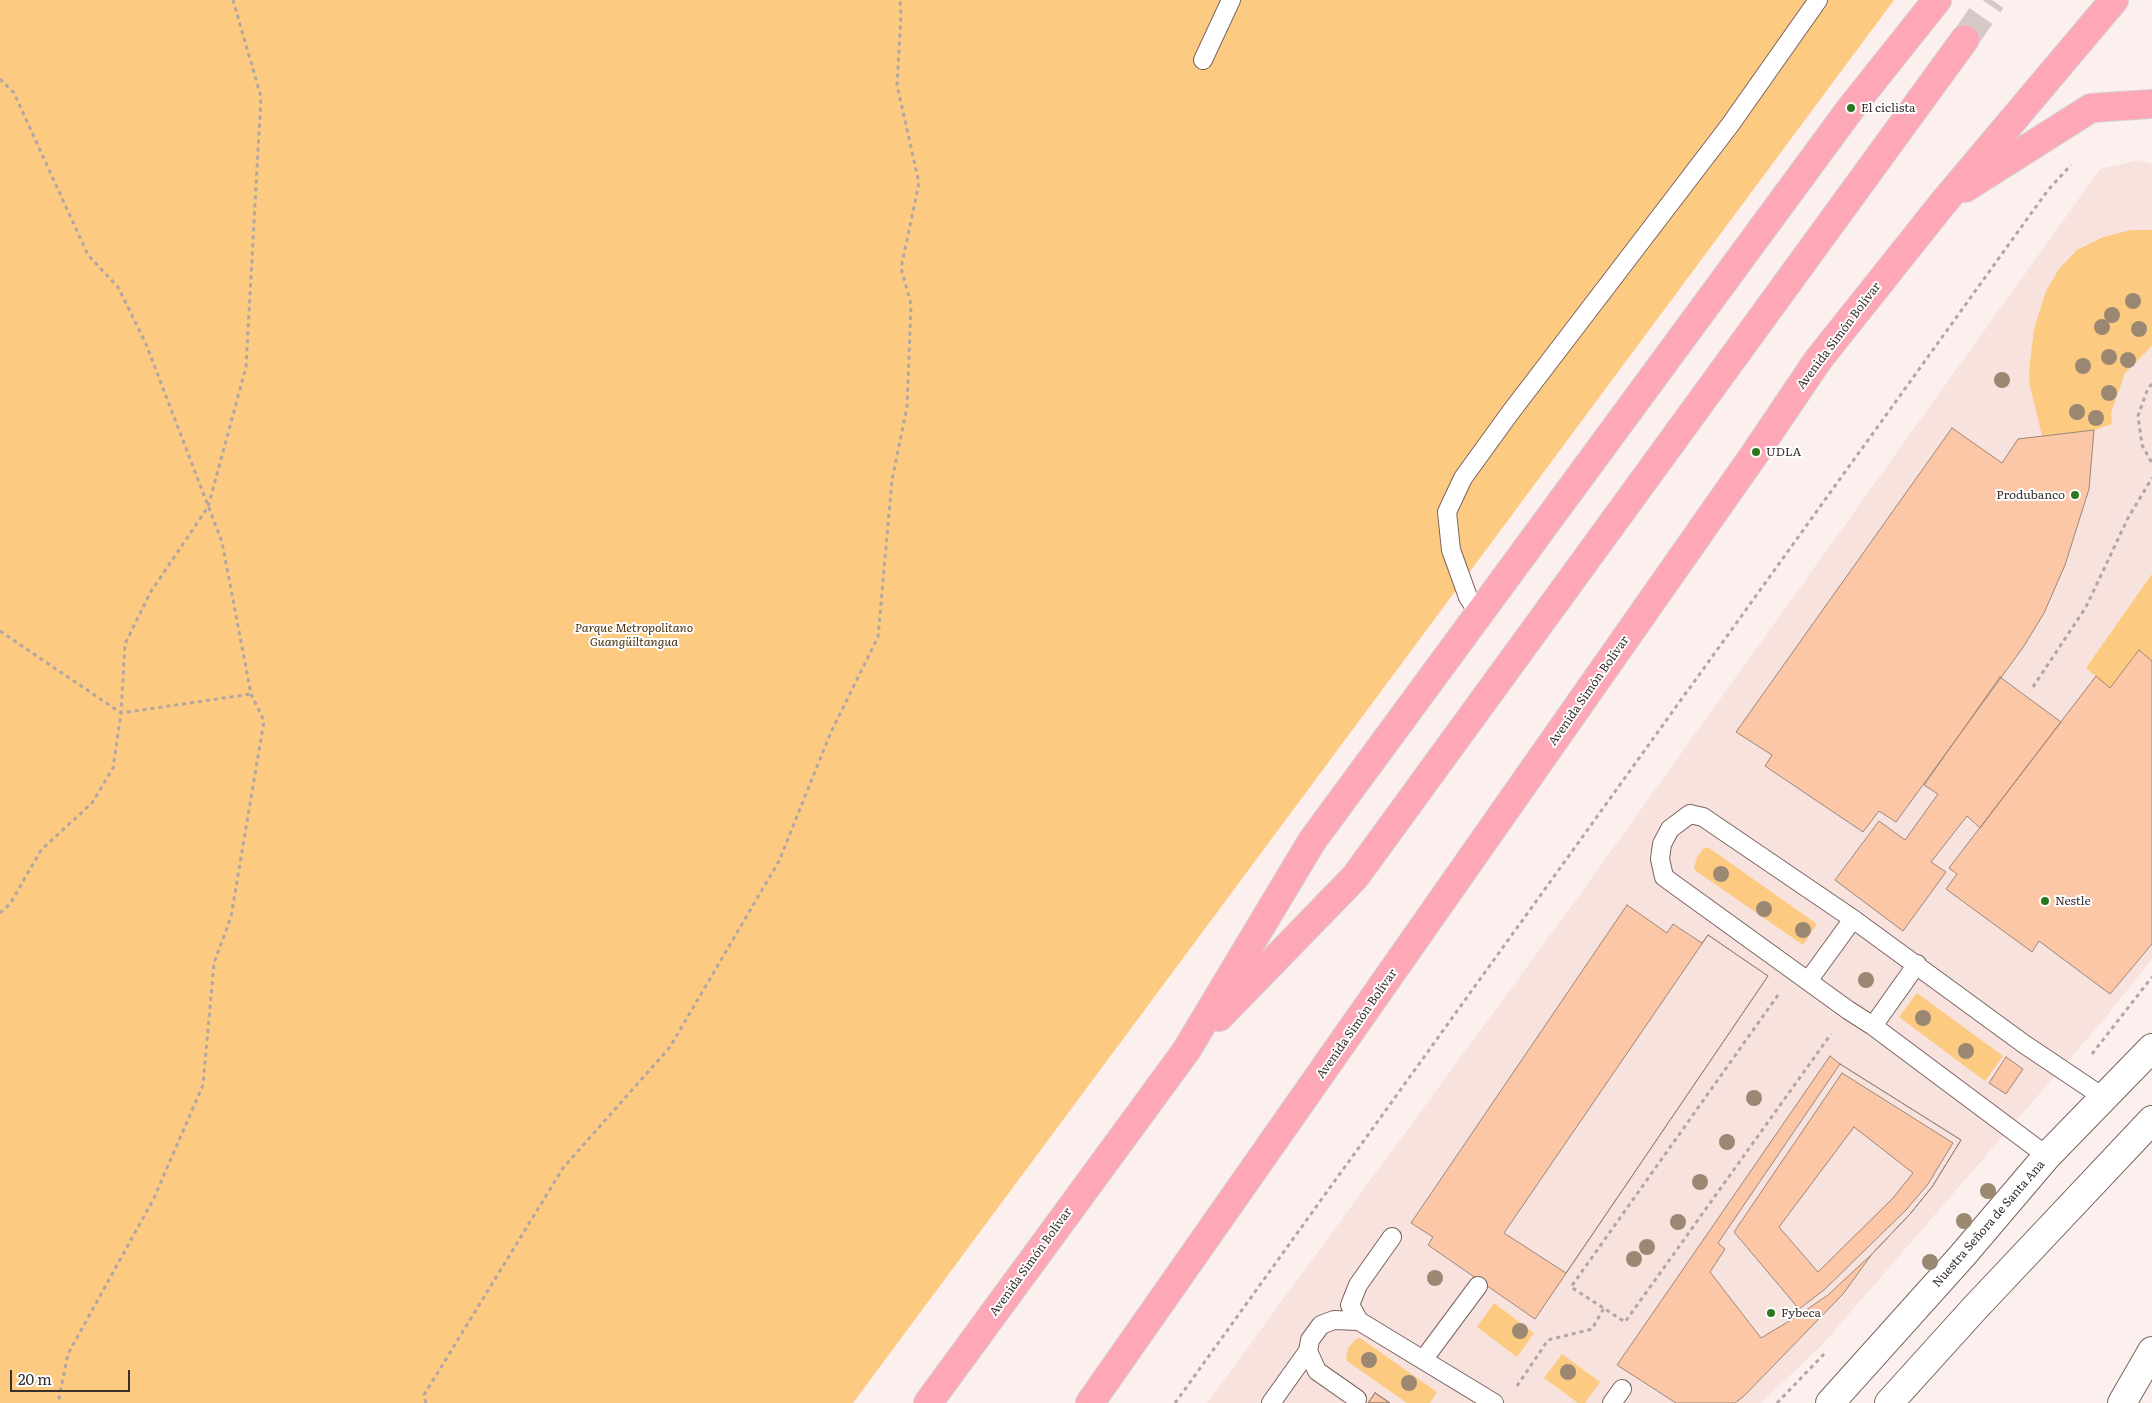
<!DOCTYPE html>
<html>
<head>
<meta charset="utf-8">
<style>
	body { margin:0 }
	#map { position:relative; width:2152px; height:1403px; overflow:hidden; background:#fcf0ee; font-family:Literata,serif }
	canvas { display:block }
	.scale { position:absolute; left:10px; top:1370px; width:120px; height:22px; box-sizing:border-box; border:2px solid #392f2d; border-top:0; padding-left:6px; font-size:15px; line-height:18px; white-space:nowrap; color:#392f2d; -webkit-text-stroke:4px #fff; paint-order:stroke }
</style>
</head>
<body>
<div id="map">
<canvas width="2152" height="1403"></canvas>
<div class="scale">20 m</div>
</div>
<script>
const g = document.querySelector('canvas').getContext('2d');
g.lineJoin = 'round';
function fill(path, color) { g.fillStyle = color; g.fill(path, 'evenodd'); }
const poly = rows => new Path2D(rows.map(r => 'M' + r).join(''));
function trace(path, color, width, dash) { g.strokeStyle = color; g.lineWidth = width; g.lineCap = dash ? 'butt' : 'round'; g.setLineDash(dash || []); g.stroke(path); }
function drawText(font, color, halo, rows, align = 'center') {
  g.font = font + ' Literata,serif'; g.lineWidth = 4; g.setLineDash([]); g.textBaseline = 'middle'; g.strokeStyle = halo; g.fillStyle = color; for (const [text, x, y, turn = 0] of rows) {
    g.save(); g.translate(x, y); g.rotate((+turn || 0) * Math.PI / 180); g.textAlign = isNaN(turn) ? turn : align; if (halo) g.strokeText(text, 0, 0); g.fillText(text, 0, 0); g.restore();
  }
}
fill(poly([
	[2139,160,2152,164,2152,959,2106,1017,1823,1344,1761,1403,1207,1403,1576,900,2100,169]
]), '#f7e2dd');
fill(poly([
	[0,0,1894,0,853,1403,0,1403],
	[2131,230,2152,230,2152,346,2125,373,2111,413,2112,424,2094,430,2042,436,2030,386,2029,370,2034,329,2046,291,2059,269,2077,250,2103,237],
	[2152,574,2152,661,2139,650,2110,688,2086,668],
	[1704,848,1709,848,1817,924,1803,945,1696,871,1694,868,1697,857],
	[1917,993,2003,1056,1985,1081,1899,1017],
	[1494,1303,1534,1333,1517,1357,1477,1327],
	[1360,1338,1437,1392,1430,1403,1407,1403,1347,1361,1346,1358,1348,1348,1356,1339],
	[1562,1354,1600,1382,1585,1403,1578,1403,1544,1378]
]), '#fdca81');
const building = poly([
	[1952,428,2002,463,2018,439,2094,430,2089,489,2065,565,2044,613,2024,646,1896,822,1879,811,1863,832,1765,766,1772,755,1736,732,1952,428],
	[2139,650,2152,661,2152,944,2110,994,2039,941,2032,952,1946,889,1957,874,1949,868,2096,676,2110,688,2139,650],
	[2000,677,2061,722,1980,828,1967,816,1931,862,1946,872,1903,931,1835,880,1879,821,1905,840,1938,794,1924,785,2000,677],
	[1627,905,1667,933,1673,924,1702,943,1708,935,1768,976,1535,1319,1428,1245,1433,1237,1411,1223,1627,905],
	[1708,935,1768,976,1566,1273,1504,1233,1708,935],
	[1830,1056,1840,1064,1961,1140,1932,1187,1910,1214,1872,1254,1843,1294,1744,1396,1735,1403,1676,1403,1617,1365,1830,1056],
	[2006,1057,2023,1069,2006,1094,1989,1083,2006,1057],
	[1840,1064,1961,1140,1932,1187,1910,1214,1872,1254,1828,1295,1796,1317,1761,1338,1710,1272,1725,1249,1718,1243,1840,1064],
	[1842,1073,1953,1143,1928,1184,1906,1210,1824,1290,1799,1309,1734,1232,1842,1073],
	[1854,1127,1913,1173,1893,1198,1818,1272,1779,1227,1854,1127],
	[1375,1393,1390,1403,1368,1403,1375,1393],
	[1375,1393,1390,1403,1368,1403,1375,1393],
	[1375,1393,1390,1403,1368,1403,1375,1393]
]);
fill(building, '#fbc7a7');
trace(building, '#9c877b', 1);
trace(poly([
	[1965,39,1992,0]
]), '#d5c9c7', 28, [28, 14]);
const service = poly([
	[1203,60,1231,0],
	[1479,614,1468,597,1451,550,1447,512,1463,478,1510,413,1730,125,1818,0],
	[1808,981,1853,919],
	[1873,1026,1917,964],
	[2047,1156,1873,1026,1848,1010,1664,877,1660,859,1662,844,1670,829,1690,814,1703,817,1853,919,2024,1044,2103,1097],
	[1392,1237,1358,1285,1350,1305,1359,1321,1494,1403],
	[1423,1360,1478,1286],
	[1357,1399,1317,1371,1308,1351,1310,1340,1321,1325,1334,1320,1359,1321],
	[1271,1403,1308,1351],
	[1612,1403,1622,1389]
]);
const minor = poly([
	[2122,1403,2152,1351]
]);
const tertiary = poly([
	[1830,1403,1962,1256,2047,1156,2152,1048],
	[1889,1403,1974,1309,2152,1120]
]);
const trunk = poly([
	[1965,188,2091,108,2152,104],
	[1219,1017,1355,877,1965,39],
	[928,1403,1186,1051,1312,841,1851,108,1937,0],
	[1090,1403,1756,452,1818,360,1943,203,2114,0]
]);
trace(service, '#7b645f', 20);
trace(minor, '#7b645f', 30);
trace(tertiary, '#7b645f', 30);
trace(trunk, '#d3d1d1', 30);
trace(poly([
	[0,79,14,93,88,255,118,287,146,344,222,542,251,694,264,721,231,917,214,963,203,1085,154,1198,68,1354,58,1403],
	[2152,384,2148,388,2138,416,2142,445,2152,463],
	[0,631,121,713,251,694],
	[2033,687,2086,607,2128,518,2152,478],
	[0,913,10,904,41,850,92,803,113,768,121,713,125,644,150,593,208,507,246,367,261,97,233,0],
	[1778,995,1571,1287,1625,1322,1831,1034],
	[2092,1054,2152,977],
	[1517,1386,1548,1340,1592,1329,1604,1308],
	[426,1403,424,1395,563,1168,670,1047,779,861,831,732,878,637,892,480,907,407,911,304,901,268,919,183,897,85,901,15,900,0],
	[1175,1403,2048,190,2071,165],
	[1777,1403,1825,1353]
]), '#b1a6a4', 3, [4, 4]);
trace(service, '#fff', 18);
trace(minor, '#fff', 28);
trace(tertiary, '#fff', 28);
trace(trunk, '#fea7b6', 28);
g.fillStyle = '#9b8873';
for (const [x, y] of [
	[2133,301],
	[2112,315],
	[2102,327],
	[2139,329],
	[2109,357],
	[2128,360],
	[2083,366],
	[2002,380],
	[2109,393],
	[2077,412],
	[2096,418],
	[1721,874],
	[1764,909],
	[1803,930],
	[1866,980],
	[1923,1018],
	[1966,1051],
	[1754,1098],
	[1727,1142],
	[1700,1182],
	[1988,1191],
	[1964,1221],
	[1678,1222],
	[1647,1247],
	[1634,1259],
	[1930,1262],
	[1435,1278],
	[1520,1331],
	[1369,1360],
	[1568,1372],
	[1409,1383]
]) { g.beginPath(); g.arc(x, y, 8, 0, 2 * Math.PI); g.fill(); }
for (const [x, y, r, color] of [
	[1851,108,5,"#2a771f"],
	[1756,452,5,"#2a771f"],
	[2075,495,5,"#2a771f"],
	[2045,901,5,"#2a771f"],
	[1771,1313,5,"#2a771f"]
]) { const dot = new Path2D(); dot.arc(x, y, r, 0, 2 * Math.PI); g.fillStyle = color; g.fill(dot); trace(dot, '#fff', 2); }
drawText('12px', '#392f2d', '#fff', [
	["El ciclista",1861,108],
	["UDLA",1766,452],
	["Produbanco",2065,495,"right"],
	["Nestle",2055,901],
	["Fybeca",1781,1313]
], 'left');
drawText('12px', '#392f2d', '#fff', [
	["Avenida Simón Bolívar",1839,336,-53],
	["Avenida Simón Bolívar",1589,691,-55],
	["Avenida Simón Bolívar",1357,1024,-55],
	["Nuestra Señora de Santa Ana",1989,1224,-49],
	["Avenida Simón Bolívar",1031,1262,-54]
]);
drawText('italic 12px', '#4b330e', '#fff', [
	["Parque Metropolitano",634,628],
	["Guangüiltangua",634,642]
]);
</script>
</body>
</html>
